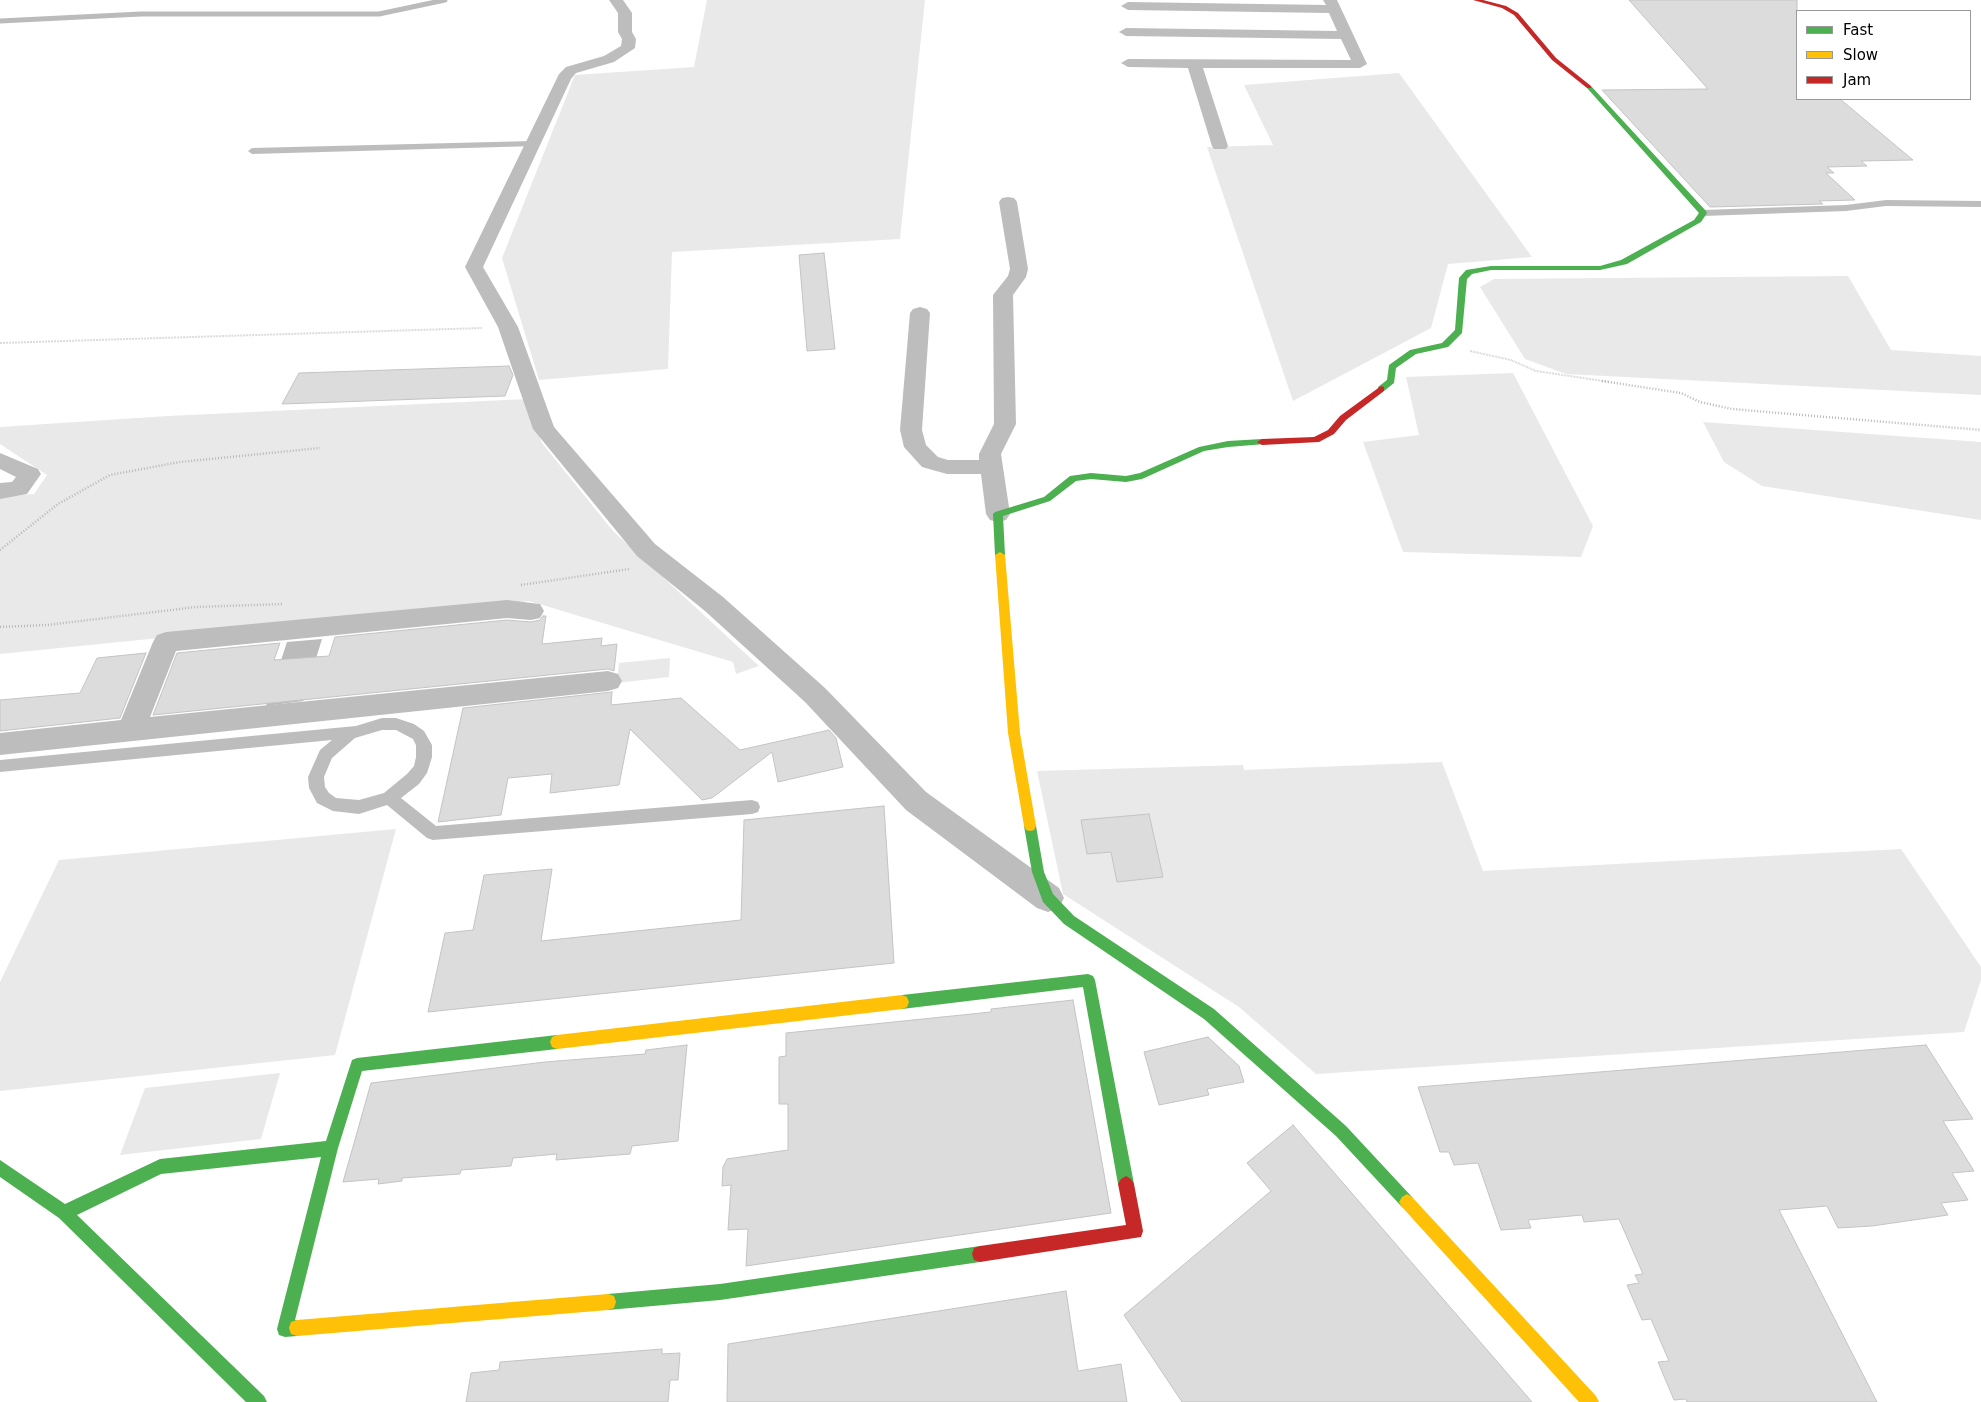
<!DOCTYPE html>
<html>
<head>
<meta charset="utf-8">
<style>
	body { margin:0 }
	#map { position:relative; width:1981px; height:1402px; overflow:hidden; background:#fff; font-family:"DejaVu Sans",sans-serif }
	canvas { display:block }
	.legend { position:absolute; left:1796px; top:10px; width:175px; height:90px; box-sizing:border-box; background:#fff; border:1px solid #999; margin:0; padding:6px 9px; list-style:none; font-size:15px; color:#000 }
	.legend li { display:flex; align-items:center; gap:10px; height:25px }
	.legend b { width:25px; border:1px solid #999 }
</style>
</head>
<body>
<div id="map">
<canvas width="1981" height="1402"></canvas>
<ul class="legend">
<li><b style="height:6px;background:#4caf50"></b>Fast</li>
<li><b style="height:6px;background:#ffc107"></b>Slow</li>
<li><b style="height:6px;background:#c62828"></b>Jam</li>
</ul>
</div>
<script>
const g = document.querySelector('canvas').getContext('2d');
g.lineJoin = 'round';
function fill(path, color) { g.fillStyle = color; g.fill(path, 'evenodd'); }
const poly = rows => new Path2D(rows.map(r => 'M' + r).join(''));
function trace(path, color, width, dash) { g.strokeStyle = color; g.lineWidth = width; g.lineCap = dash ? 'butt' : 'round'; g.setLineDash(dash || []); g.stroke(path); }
fill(poly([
	[707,0,925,0,900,239,672,252,668,369,539,380,502,258,575,75,694,67],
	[1399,73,1532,257,1448,264,1431,328,1293,401,1207,147,1273,145,1244,85],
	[1848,276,1891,350,1981,356,1981,395,1566,374,1525,359,1480,287,1494,279],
	[1513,373,1593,526,1581,557,1403,552,1363,442,1419,435,1406,377],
	[527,399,542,443,613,531,759,666,736,674,733,662,529,601,0,654,0,497,34,494,47,475,0,444,0,427,168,416],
	[1703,422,1981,442,1981,520,1762,486,1724,462],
	[670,658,669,677,617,683,619,663],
	[1442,762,1483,871,1901,849,1981,967,1981,980,1964,1032,1316,1074,1239,1007,1063,894,1037,771,1243,765,1244,770],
	[396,829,335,1055,0,1091,0,982,59,860],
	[280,1073,261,1139,120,1155,145,1088]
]), '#e9e9e9');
fill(poly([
	[322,639,303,701,266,706,287,642]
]), '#bbb');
trace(poly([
	[0,21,141,14,379,14,445,0]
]), '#bbb', 5);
const building = poly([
	[1629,0,1797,0,1797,99,1840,99,1913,160,1861,161,1867,166,1827,167,1834,173,1826,173,1855,200,1819,201,1823,204,1710,207,1602,90,1708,89,1629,0],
	[824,253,835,349,807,351,799,255,824,253],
	[509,366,513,375,505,396,282,404,299,373,509,366],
	[543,616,546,616,542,644,602,638,601,646,617,644,614,671,608,669,153,715,177,653,280,643,274,660,329,656,335,637,507,620,531,622,540,620,543,616],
	[146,653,120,718,0,731,0,700,80,693,97,658,146,653],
	[612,692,611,705,681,698,740,750,829,730,836,738,843,767,778,782,772,752,712,798,702,800,630,729,619,785,550,793,552,774,508,778,501,815,438,822,463,708,612,692],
	[884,806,894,963,428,1012,445,933,473,930,484,875,552,869,541,941,741,920,744,820,884,806],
	[1149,814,1163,877,1117,882,1111,852,1087,854,1081,820,1149,814],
	[1073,1000,1111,1213,746,1266,748,1229,728,1230,731,1185,722,1186,723,1167,727,1159,788,1150,788,1104,779,1104,779,1057,786,1056,786,1033,991,1012,991,1009,1073,1000],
	[1208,1037,1239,1066,1244,1082,1207,1089,1209,1095,1159,1105,1144,1052,1208,1037],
	[687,1045,678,1141,632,1146,630,1154,556,1160,557,1154,513,1158,511,1166,461,1170,460,1174,402,1178,402,1181,378,1184,379,1179,343,1182,371,1083,545,1062,645,1054,646,1050,687,1045],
	[1926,1045,1973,1119,1943,1121,1974,1171,1952,1173,1968,1200,1941,1203,1948,1215,1872,1226,1838,1228,1827,1206,1779,1210,1877,1402,1687,1402,1686,1399,1674,1400,1658,1362,1669,1361,1651,1319,1642,1320,1627,1285,1639,1283,1635,1275,1643,1274,1619,1219,1584,1222,1582,1215,1528,1220,1531,1228,1501,1230,1478,1163,1454,1165,1449,1152,1440,1152,1418,1087,1926,1045],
	[1293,1125,1532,1402,1182,1402,1124,1315,1271,1191,1247,1163,1293,1125],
	[1066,1291,1078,1371,1121,1364,1127,1402,727,1402,728,1344,1066,1291],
	[662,1349,662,1354,680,1353,678,1380,670,1380,668,1402,466,1402,471,1373,499,1370,500,1362,662,1349]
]);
fill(building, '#dcdcdc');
trace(building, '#c4c4c4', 1);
trace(poly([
	[0,343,482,328],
	[1470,351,1511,360,1536,371,1610,382]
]), '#b8b8b8', 2, [0.5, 1]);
trace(poly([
	[1602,381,1681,393,1700,402,1732,409,1981,430],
	[0,550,58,504,110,475,180,462,320,448],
	[521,585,629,569],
	[0,627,47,625,196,607,283,604]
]), '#b8b8b8', 2.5, [1, 2]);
fill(poly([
	[533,141,536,142,536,146,252,154,248,151,252,148,533,141],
	[1886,200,1981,201,1981,207,1886,206,1846,211,1703,216,1698,213,1703,210,1846,205,1886,200],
	[382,718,396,718,414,724,424,731,432,745,432,757,427,773,419,784,401,798,436,826,752,800,758,802,760,807,758,812,752,814,433,840,427,838,387,805,359,814,333,811,317,803,309,788,308,777,320,750,332,740,0,772,0,760,356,726,382,718],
	[382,730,396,730,413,739,416,745,416,757,414,766,407,774,384,793,359,800,336,798,329,793,325,787,324,777,332,758,355,738,382,730]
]), '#bdbdbd');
fill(poly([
	[609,0,623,0,632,13,632,32,636,39,635,48,614,62,576,73,571,79,483,267,518,327,554,427,655,544,723,597,825,688,926,792,1059,888,1064,898,1059,908,1048,912,1037,908,906,810,805,702,705,611,637,556,533,429,498,327,465,267,559,74,566,67,604,56,621,46,622,39,618,32,618,13,609,0],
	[1323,0,1337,0,1367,64,1360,68,1203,68,1228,146,1226,149,1214,149,1212,146,1188,68,1128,67,1121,63,1128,59,1351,60,1341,39,1126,36,1119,32,1126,28,1337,31,1329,13,1128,10,1121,6,1128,2,1326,5,1323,0],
	[1008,197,1014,198,1017,202,1028,269,1026,277,1013,295,1016,424,1001,454,1010,514,1006,520,998,522,990,520,986,514,981,474,947,474,922,467,904,447,900,430,910,313,913,309,920,307,927,309,930,313,922,430,926,445,938,457,948,460,979,460,979,454,994,424,993,295,1008,276,1010,269,999,202,1002,198,1008,197],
	[0,453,38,469,41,474,27,494,0,499,0,483,12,482,16,477,0,469,0,453],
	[507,600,540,604,544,611,540,618,531,620,507,618,176,651,150,717,608,671,618,674,622,681,618,688,608,691,0,755,0,733,121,720,153,642,157,635,166,632,507,600]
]), '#bdbdbd');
fill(poly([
	[1587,86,1591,86,1706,211,1707,213,1701,222,1627,264,1600,270,1491,270,1472,274,1467,279,1462,333,1448,347,1416,354,1396,368,1394,383,1384,391,1378,391,1378,387,1387,380,1389,365,1410,350,1442,343,1455,330,1459,278,1466,270,1491,266,1600,266,1621,260,1694,220,1699,213,1587,88,1587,86],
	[1262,439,1267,442,1265,444,1228,447,1204,451,1142,479,1126,482,1091,479,1076,481,1050,501,1003,516,1005,555,1000,558,995,555,993,514,995,512,1044,497,1070,476,1091,473,1126,476,1140,473,1199,447,1228,441,1262,439],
	[1030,821,1034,822,1036,826,1044,872,1053,894,1074,916,1214,1009,1346,1126,1412,1197,1415,1202,1412,1207,1407,1210,1402,1207,1336,1136,1204,1019,1064,924,1043,902,1032,872,1024,826,1026,822,1030,821],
	[1088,974,1093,976,1095,980,1134,1184,1131,1189,1126,1192,1121,1189,1118,1184,1083,987,902,1009,897,1007,895,1002,897,997,902,995,1088,974],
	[557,1035,562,1037,564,1042,562,1047,557,1049,362,1071,338,1148,295,1320,303,1322,305,1328,303,1334,297,1336,285,1337,279,1335,277,1329,321,1157,161,1174,77,1215,264,1396,267,1402,246,1402,59,1218,0,1177,0,1160,65,1204,160,1159,326,1141,352,1060,357,1058,557,1035],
	[980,1246,986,1248,988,1254,986,1260,980,1262,720,1300,608,1310,602,1308,600,1302,602,1296,608,1294,720,1284,980,1246]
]), '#4caf50');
fill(poly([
	[1000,552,1005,555,1020,733,1036,826,1034,830,1030,831,1026,830,1024,826,1008,733,995,555,1000,552],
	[902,995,907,997,909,1002,907,1007,902,1009,557,1049,552,1047,550,1042,552,1037,557,1035,902,995],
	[1407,1194,1412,1197,1596,1396,1599,1402,1579,1402,1402,1207,1399,1202,1402,1197,1407,1194],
	[608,1294,614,1296,616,1302,614,1308,608,1310,297,1336,291,1334,289,1328,291,1322,297,1320,608,1294]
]), '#ffc107');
fill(poly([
	[1473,0,1483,0,1506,6,1518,13,1556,58,1591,86,1591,88,1587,88,1552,60,1514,15,1502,8,1473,0],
	[1381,386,1384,387,1384,391,1346,420,1334,434,1319,442,1262,445,1257,442,1262,439,1314,437,1328,430,1340,416,1381,386],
	[1126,1176,1131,1179,1134,1184,1143,1231,1141,1237,980,1262,974,1260,972,1254,974,1248,980,1246,1126,1225,1118,1184,1121,1179,1126,1176]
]), '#c62828');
</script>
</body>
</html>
